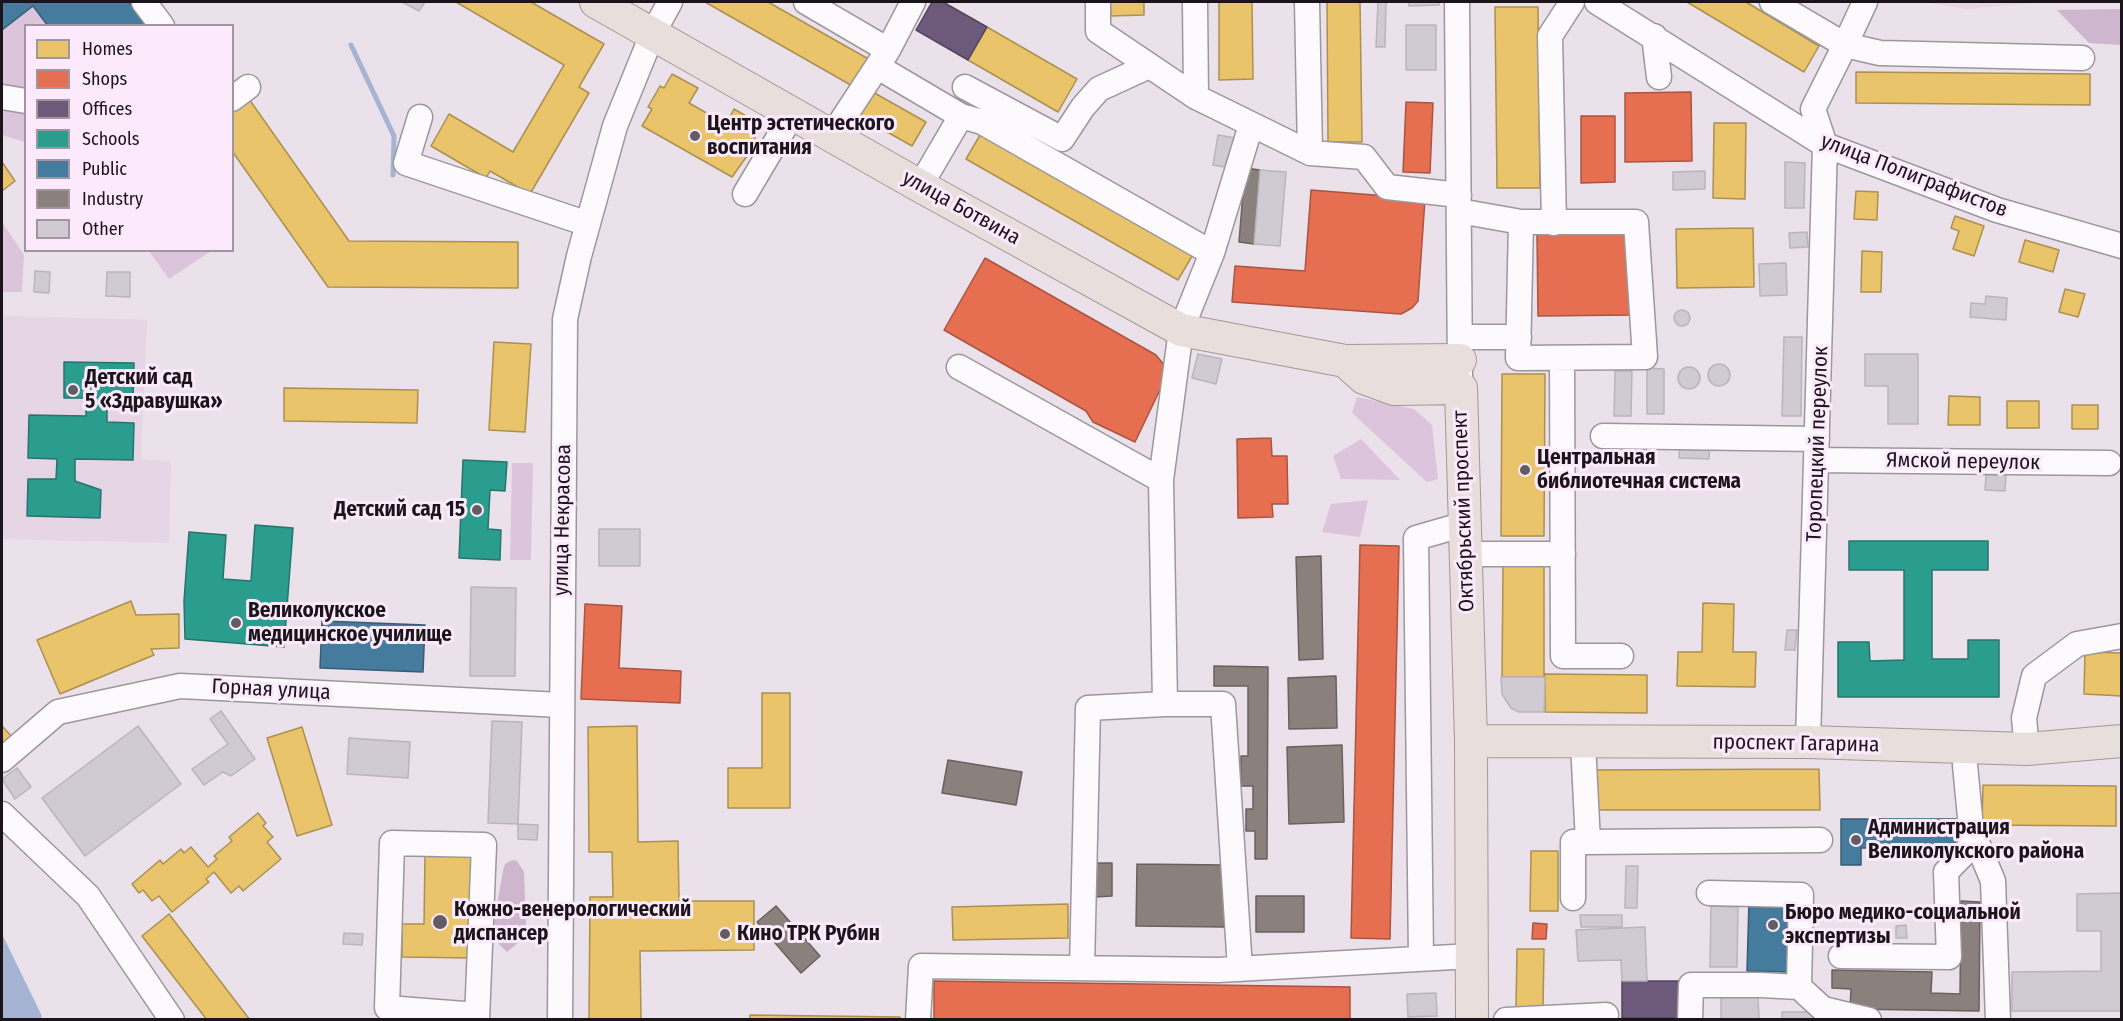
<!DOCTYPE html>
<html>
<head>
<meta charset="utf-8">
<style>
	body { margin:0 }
	#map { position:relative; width:2123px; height:1021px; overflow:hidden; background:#ebe1ea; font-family:"Fira Sans Condensed",sans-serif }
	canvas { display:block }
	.frame { position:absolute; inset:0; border:3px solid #1b151b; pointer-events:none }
	.legend { position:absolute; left:24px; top:24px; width:210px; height:228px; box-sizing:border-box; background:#fceafc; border:2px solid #a295a2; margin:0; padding:8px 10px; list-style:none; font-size:18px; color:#1b151b }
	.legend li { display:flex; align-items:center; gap:12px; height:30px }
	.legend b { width:30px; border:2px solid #a295a2 }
</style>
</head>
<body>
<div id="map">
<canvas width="2123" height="1021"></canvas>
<div class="frame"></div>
<ul class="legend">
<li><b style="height:16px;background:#e9c46a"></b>Homes</li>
<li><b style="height:16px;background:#e76f51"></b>Shops</li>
<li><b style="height:16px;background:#6d597a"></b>Offices</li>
<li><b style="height:16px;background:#2a9d8f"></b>Schools</li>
<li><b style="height:16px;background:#457b9d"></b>Public</li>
<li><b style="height:16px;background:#8a817c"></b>Industry</li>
<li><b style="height:16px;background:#d0cad2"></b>Other</li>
</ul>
</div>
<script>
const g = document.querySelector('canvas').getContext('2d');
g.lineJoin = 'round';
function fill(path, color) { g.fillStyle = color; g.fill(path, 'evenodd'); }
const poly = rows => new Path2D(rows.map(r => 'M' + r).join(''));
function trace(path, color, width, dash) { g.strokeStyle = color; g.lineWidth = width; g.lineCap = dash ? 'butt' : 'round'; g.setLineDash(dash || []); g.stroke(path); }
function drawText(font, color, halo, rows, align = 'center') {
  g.font = font + ' "Fira Sans Condensed",sans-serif'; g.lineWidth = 6; g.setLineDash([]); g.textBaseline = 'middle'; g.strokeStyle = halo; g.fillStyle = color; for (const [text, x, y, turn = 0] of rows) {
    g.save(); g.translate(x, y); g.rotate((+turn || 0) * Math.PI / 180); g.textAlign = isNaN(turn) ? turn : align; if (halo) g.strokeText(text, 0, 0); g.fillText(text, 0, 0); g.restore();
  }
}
fill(poly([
	[1924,2,2044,2,1965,9],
	[2,316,147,320,141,459,171,462,169,543,2,539]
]), '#e6d5e5');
fill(poly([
	[2,2,158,2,176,25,26,26,25,142,2,135],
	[2,222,24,255,22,292,2,292],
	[149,251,211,251,169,279],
	[1357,397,1414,409,1432,425,1438,479,1427,482,1352,413],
	[1361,439,1400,480,1341,479,1333,456],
	[512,463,533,463,531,560,510,560],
	[1368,500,1360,537,1322,532,1331,504]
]), '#dcc4dc');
fill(poly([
	[2121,9,2121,45,2089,43,2057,10],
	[512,860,517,861,524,872,526,924,519,942,507,952,497,942,494,922,503,871,505,864]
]), '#ceb7ce');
fill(poly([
	[2,934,41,1014,42,1019,2,1019]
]), '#a5b4d2');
const homes = poly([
	[456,2,531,2,604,44,579,87,589,93,530,194,490,171,486,178,431,146,449,114,513,152,564,65,456,2],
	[705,2,768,2,872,61,856,88,705,2],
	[1110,2,1144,2,1144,15,1111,16,1110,2],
	[1219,2,1252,2,1253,79,1219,80,1219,2],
	[1327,2,1360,2,1362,142,1328,142,1327,2],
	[1687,2,1746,2,1819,46,1804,72,1687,2],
	[1495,7,1538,7,1540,188,1497,188,1495,7],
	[987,27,1077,79,1058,112,968,60,987,27],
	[1856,72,2090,74,2090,105,1856,103,1856,72],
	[672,74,698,88,689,103,726,124,734,109,762,125,754,140,757,142,732,177,642,126,652,109,648,107,660,86,664,88,672,74],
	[871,91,926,122,912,146,857,115,871,91],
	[249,99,349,241,518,242,518,288,328,287,232,151,232,111,249,99],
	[1714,123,1746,123,1745,199,1713,198,1714,123],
	[983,130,1195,251,1178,280,966,159,983,130],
	[2,162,15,181,2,191,2,162],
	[1856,191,1878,192,1877,220,1854,219,1856,191],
	[1955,216,1984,226,1974,256,1953,249,1959,231,1951,228,1955,216],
	[1753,228,1754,287,1677,288,1676,229,1753,228],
	[2025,240,2059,250,2053,272,2019,262,2025,240],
	[1862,251,1882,252,1881,292,1861,292,1862,251],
	[2065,289,2085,294,2078,317,2059,312,2065,289],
	[494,342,531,344,525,432,489,430,494,342],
	[1502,374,1545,374,1544,536,1501,536,1502,374],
	[284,388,418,390,417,423,284,421,284,388],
	[1949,396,1980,397,1980,425,1948,425,1949,396],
	[2007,401,2039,401,2039,428,2007,428,2007,401],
	[2072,405,2098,405,2098,429,2072,429,2072,405],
	[1503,566,1544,566,1544,677,1502,677,1503,566],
	[131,601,136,615,179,614,179,648,151,649,154,655,60,694,37,640,131,601],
	[1703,603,1734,604,1733,652,1756,652,1755,687,1677,686,1678,652,1702,652,1703,603],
	[2085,652,2122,653,2122,696,2084,694,2085,652],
	[1545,674,1647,675,1647,713,1545,712,1545,674],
	[762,693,790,693,790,808,728,808,728,768,762,768,762,693],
	[2,726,14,739,2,751,2,726],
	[637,726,638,842,678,841,679,901,754,901,754,950,640,951,641,1019,701,1020,589,1020,590,897,613,897,612,852,589,852,588,727,637,726],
	[302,727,332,825,297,836,267,738,302,727],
	[1819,769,1820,810,1592,810,1592,770,1819,769],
	[1983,785,2116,786,2116,826,1982,825,1983,785],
	[258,813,266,823,263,826,273,837,267,842,281,859,243,891,239,886,231,893,214,872,206,879,209,882,172,912,159,896,152,901,143,890,139,893,132,884,160,860,163,864,181,849,184,853,191,847,208,867,217,859,214,856,232,841,229,837,258,813],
	[1531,851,1558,851,1558,911,1530,911,1531,851],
	[425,855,473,855,472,958,402,957,402,924,424,924,425,855],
	[1068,904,1068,938,953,940,952,907,1068,904],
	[169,914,250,1020,207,1020,142,936,169,914],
	[1517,949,1544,949,1543,1009,1516,1009,1517,949],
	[750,1015,900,1017,900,1020,750,1020,750,1015]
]);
fill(homes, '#e9c46a');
trace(homes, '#ab9052', 1.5);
const shops = poly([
	[1691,92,1692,161,1625,162,1625,93,1691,92],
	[1406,102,1433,103,1430,173,1403,172,1406,102],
	[1581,116,1615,116,1615,182,1581,183,1581,116],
	[1311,190,1425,199,1418,301,1412,308,1401,314,1232,302,1235,266,1305,271,1311,190],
	[1632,233,1632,315,1538,316,1537,234,1632,233],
	[985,258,1156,355,1169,371,1135,442,1093,422,1086,411,944,330,985,258],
	[1271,438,1272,456,1287,456,1288,504,1272,504,1273,517,1238,518,1237,439,1271,438],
	[1360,545,1399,546,1390,939,1351,938,1360,545],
	[585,604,622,606,619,668,681,671,680,703,581,699,585,604],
	[1533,923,1547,924,1546,939,1532,939,1533,923],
	[934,981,1350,987,1350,1020,934,1020,934,981]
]);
fill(shops, '#e76f51');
trace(shops, '#aa5441', 1.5);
const offices = poly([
	[932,2,943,2,987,27,968,60,916,30,932,2],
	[1622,981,1688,981,1689,1018,1622,1018,1622,981]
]);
fill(offices, '#6d597a');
trace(offices, '#54455e', 1.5);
const schools = poly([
	[64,362,134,363,133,400,107,399,107,422,134,423,133,460,75,459,75,481,101,490,100,518,27,516,28,479,56,479,57,459,28,458,29,415,86,416,86,398,64,398,64,362],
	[463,460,507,462,505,491,490,490,488,529,501,530,500,560,459,558,463,460],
	[255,525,293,528,284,647,185,639,184,601,189,532,226,535,223,579,251,581,255,525],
	[1849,541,1988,541,1988,570,1932,570,1932,659,1968,659,1968,640,1999,640,1999,697,1838,697,1838,642,1869,642,1870,661,1904,660,1904,570,1849,570,1849,541]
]);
fill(schools, '#2a9d8f');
trace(schools, '#26746c', 1.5);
const public = poly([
	[2,2,129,2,146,25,48,26,33,6,2,30,2,2],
	[322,621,425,625,423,672,320,668,322,621],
	[1841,819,1956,819,1956,848,1861,848,1861,865,1841,865,1841,819],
	[1749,901,1788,902,1787,972,1747,971,1749,901]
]);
fill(public, '#457b9d');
trace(public, '#385c76', 1.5);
const industry = poly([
	[1245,168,1260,170,1254,244,1239,242,1245,168],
	[1321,556,1323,659,1299,660,1296,557,1321,556],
	[1214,666,1268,667,1267,859,1255,859,1255,831,1246,831,1246,809,1253,809,1253,786,1241,786,1241,756,1248,756,1248,686,1214,686,1214,666],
	[1336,676,1337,728,1289,729,1288,678,1336,676],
	[1342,745,1344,822,1289,824,1287,747,1342,745],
	[948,760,1022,772,1016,805,942,793,948,760],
	[1094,863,1112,863,1112,896,1095,897,1094,863],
	[1137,864,1226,865,1224,927,1136,926,1137,864],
	[1256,896,1304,896,1304,932,1256,932,1256,896],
	[1961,901,1980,902,1979,1011,1850,1009,1851,989,1832,988,1832,970,1932,972,1931,993,1960,994,1961,901],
	[776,906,820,956,801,973,757,922,776,906]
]);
fill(industry, '#8a817c');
trace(industry, '#69615f', 1.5);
trace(poly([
	[351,45,394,136,393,175]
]), '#a5b4d2', 5);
const building = poly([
	[402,2,425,2,419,11,402,2],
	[1378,2,1386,2,1385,47,1376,47,1378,2],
	[1409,2,1439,2,1439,5,1409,6,1409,2],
	[1406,25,1436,25,1436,70,1406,70,1406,25],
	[1218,135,1235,138,1230,168,1213,165,1218,135],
	[1785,162,1805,163,1804,208,1785,208,1785,162],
	[1260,170,1286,172,1280,246,1254,244,1260,170],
	[1705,171,1705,189,1673,190,1673,172,1705,171],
	[1807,232,1808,247,1790,248,1789,233,1807,232],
	[1786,263,1787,295,1760,296,1759,264,1786,263],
	[35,271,50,272,49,293,34,292,35,271],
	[107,272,130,272,130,297,106,296,107,272],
	[1986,296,2007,298,2006,320,1970,317,1971,303,1985,304,1986,296],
	'1674 318a8 8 0 1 1 16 0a8 8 0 1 1-16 0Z',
	[1784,337,1802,337,1801,416,1782,416,1784,337],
	[1198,354,1222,359,1216,384,1192,378,1198,354],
	[1865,354,1918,354,1918,424,1888,424,1888,386,1865,386,1865,354],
	'1708 375a11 11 0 1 1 22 0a11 11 0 1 1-22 0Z',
	'1678 378a11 11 0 1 1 22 0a11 11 0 1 1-22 0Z',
	[1647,368,1664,369,1664,414,1647,414,1647,368],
	[1615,371,1632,371,1631,416,1614,416,1615,371],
	[1680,443,1710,444,1709,459,1679,458,1680,443],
	[1986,475,2006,475,2005,491,1985,490,1986,475],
	[599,529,640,529,640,566,599,566,599,529],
	[471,587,516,588,515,676,470,676,471,587],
	[1787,630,1797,630,1795,650,1785,650,1787,630],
	[1501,677,1545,677,1544,712,1519,712,1511,708,1502,694,1501,677],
	[221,711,255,759,231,776,223,772,204,785,192,769,228,744,210,719,221,711],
	[492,721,522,722,518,824,488,823,492,721],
	[138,726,181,784,85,856,42,798,138,726],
	[349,738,410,742,408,778,347,774,349,738],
	[17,768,31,787,15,799,2,779,17,768],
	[518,824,538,825,537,840,518,839,518,824],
	[1626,866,1638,866,1637,908,1625,908,1626,866],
	[2122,893,2122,1011,2012,1011,2012,972,2101,971,2101,931,2077,931,2077,894,2122,893],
	[1711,906,1738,907,1737,967,1710,967,1711,906],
	[1580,915,1622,915,1622,927,1581,927,1580,915],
	[1906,925,1907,938,1896,938,1896,926,1906,925],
	[1645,927,1647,981,1622,981,1621,960,1578,961,1576,930,1645,927],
	[344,933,363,934,362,945,343,944,344,933],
	[1436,993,1437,1016,1408,1017,1407,994,1436,993],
	[1721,997,1758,997,1759,1019,1721,1019,1721,997],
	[1782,1012,1828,1012,1828,1020,1782,1020,1782,1012]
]);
fill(building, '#d0cad2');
trace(building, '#bab4bc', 1.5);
const minor = poly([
	[144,2,162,26],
	[806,2,888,50],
	[1098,2,1098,31,1196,97,1310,153,1364,157,1387,187,1459,195],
	[1195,2,1196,97],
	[1307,2,1310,153],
	[1457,2,1460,377],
	[1597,2,1825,145,1997,210,2122,246],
	[1772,2,1845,45,1865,2],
	[1654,36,1659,77],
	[878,67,961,116,982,122,1212,253],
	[965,87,1062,139,1083,107,1099,89,1149,66],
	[2,97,26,101],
	[232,99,248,87],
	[420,117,406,163,588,224],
	[833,134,888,50,913,2],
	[920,186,961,116],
	[745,194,793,113],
	[1459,211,1521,222],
	[1521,222,1636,222,1645,357,1518,358,1521,222],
	[1554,223,1550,36,1572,2],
	[1460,337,1519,337],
	[1562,358,1563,656,1621,656],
	[959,367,1161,480],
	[1603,436,1817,439],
	[1816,460,2109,463],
	[1466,554,1563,554],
	[1165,704,1223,704,1240,969],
	[1808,742,1825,145,1813,109,1845,45,1880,53,2082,58],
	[2027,749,2024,718,2034,676,2077,644,2122,636],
	[2,760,58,712,180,686,561,705],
	[1965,765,1971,828,1993,881,1998,1020],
	[2,814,88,896,172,1020],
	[1588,842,1820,840],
	[1709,893,1801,895,1799,987],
	[1573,898,1573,842,1588,842,1583,743],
	[1841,956,1949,957,1946,872,1976,841],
	[1421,958,1416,538,1465,524],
	[1082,968,1088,708,1165,704,1161,480,1181,330,1212,253,1251,125],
	[477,1020,484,845,392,843,387,1008,477,1015],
	[560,1020,565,319,579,256,615,126,652,35,670,2],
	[918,1020,921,966,1218,970,1472,956],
	[1506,1020,1606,1015],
	[1690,1020,1691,985,1761,985,1799,987,1823,1009,1869,1020]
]);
const major = poly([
	[596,2,920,186,1181,330,1345,361,1460,360],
	[1345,361,1364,378,1394,389,1461,388,1471,741,1472,1020],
	[1471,741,1808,742,2027,749,2122,741]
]);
trace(minor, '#9d979d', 27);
trace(major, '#a69693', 34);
trace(minor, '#fcfafc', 24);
trace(major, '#e8dfdc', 32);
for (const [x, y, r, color] of [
	[695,136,6,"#645c63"],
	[73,390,6,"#645c63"],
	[1525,470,6,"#645c63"],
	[477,510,6,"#645c63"],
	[236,623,6,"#645c63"],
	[1856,840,6,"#645c63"],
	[440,922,8,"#645c63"],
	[1773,925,6,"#645c63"],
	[725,934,6,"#645c63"]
]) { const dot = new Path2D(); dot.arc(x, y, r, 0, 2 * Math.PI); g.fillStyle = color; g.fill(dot); trace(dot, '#fceafc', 2); }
drawText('bold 21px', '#1b151b', '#fceafc', [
	["Центр эстетического",707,124],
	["воспитания",707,148],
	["Детский сад",85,378],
	["5 «Здравушка»",85,402],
	["Центральная",1537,458],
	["библиотечная система",1537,482],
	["Детский сад 15",465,510,"right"],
	["Великолукское",248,611],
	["медицинское училище",248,635],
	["Администрация",1868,828],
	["Великолукского района",1868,852],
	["Кожно-венерологический",454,910],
	["диспансер",454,934],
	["Бюро медико-социальной",1785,913],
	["экспертизы",1785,937],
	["Кино ТРК Рубин",737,934]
], 'left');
drawText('21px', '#1b151b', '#fceafc', [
	["улица Полиграфистов",1914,176,21],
	["улица Ботвина",961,208,29],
	["Торопецкий переулок",1818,444,-88],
	["Ямской переулок",1963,462,1],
	["Октябрьский проспект",1464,511,-92],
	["улица Некрасова",563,520,-89],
	["Горная улица",271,690,3],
	["проспект Гагарина",1796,744,1]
]);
</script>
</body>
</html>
